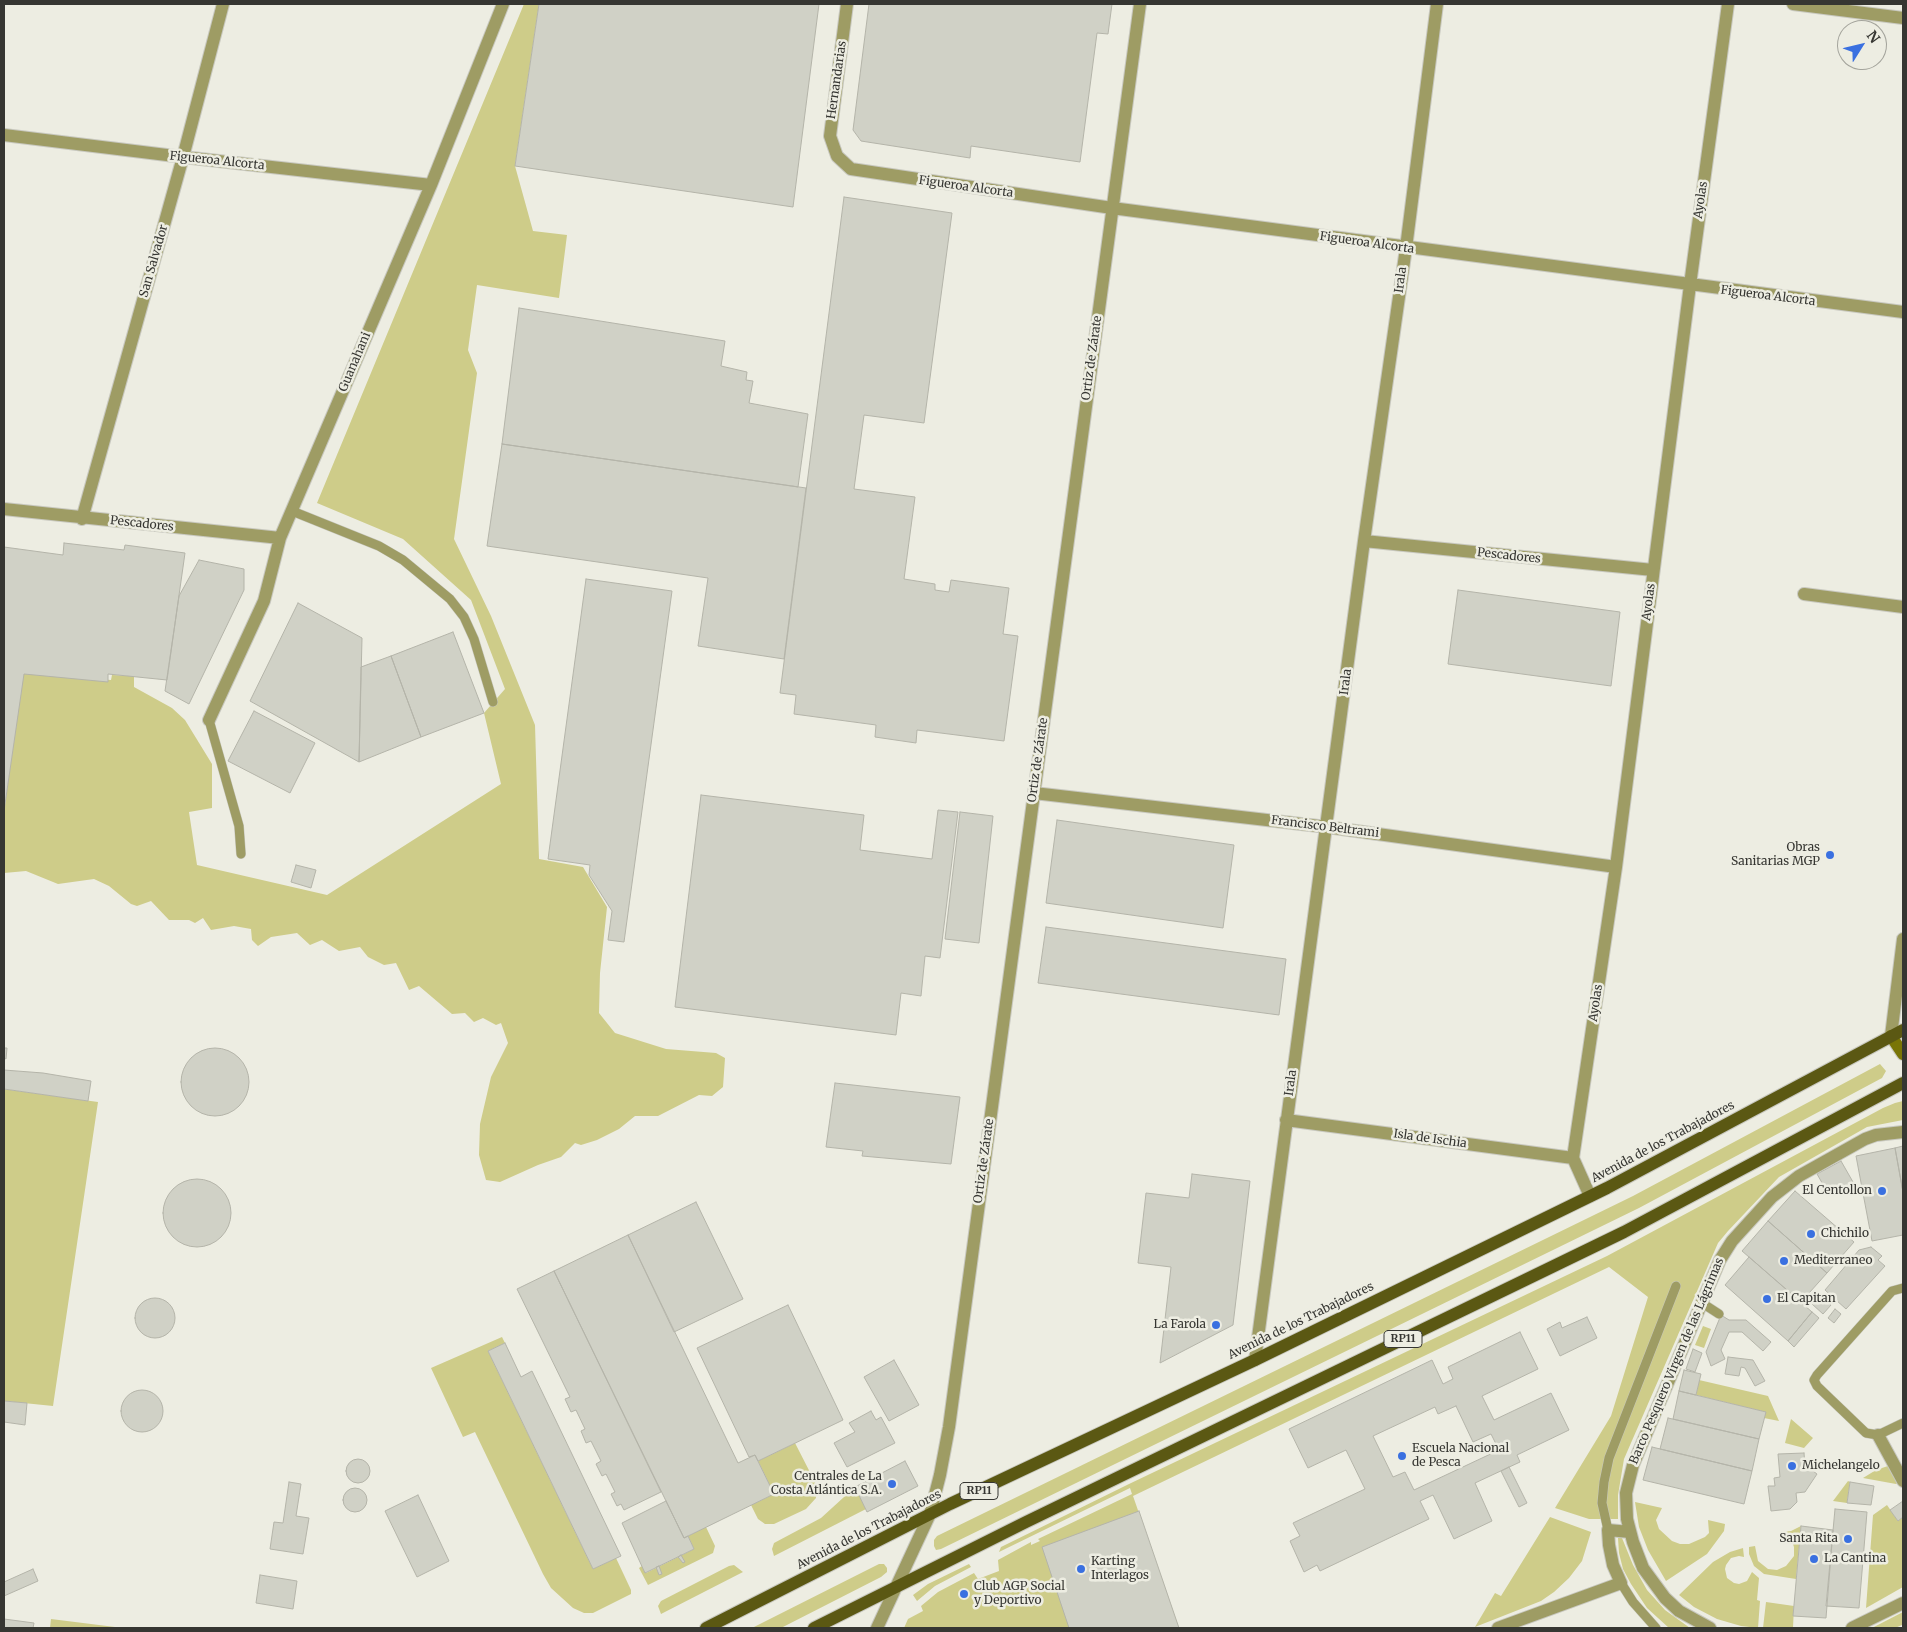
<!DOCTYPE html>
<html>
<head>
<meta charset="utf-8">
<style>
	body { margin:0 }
	#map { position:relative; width:1907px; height:1632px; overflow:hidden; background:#edede2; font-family:Merriweather,serif }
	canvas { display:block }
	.frame { position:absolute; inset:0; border:5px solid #363632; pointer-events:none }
	.north { position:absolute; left:1837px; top:20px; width:50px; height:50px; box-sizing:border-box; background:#edede2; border:1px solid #a4a49c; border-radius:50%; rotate:54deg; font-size:14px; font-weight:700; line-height:20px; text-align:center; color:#363632 }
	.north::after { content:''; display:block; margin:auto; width:18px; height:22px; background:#3a70e0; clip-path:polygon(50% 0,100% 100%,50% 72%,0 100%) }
</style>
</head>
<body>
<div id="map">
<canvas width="1907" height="1632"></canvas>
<div class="frame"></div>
<div class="north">N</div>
</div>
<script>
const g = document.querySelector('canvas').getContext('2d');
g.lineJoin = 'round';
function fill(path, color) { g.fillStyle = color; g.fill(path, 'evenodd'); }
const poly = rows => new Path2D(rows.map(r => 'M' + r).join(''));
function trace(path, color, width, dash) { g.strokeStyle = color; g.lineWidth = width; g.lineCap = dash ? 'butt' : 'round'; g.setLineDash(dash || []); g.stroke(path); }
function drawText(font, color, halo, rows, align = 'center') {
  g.font = font + ' Merriweather,serif'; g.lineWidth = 5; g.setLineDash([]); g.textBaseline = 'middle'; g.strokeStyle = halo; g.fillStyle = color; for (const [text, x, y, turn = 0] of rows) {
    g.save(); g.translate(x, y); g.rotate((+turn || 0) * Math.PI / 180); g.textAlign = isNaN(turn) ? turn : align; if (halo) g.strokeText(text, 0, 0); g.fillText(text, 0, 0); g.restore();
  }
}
fill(poly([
	[524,4,539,4,515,166,533,231,567,235,559,298,477,285,468,350,477,373,454,539,491,616,535,725,539,859,583,867,607,907,600,973,599,1013,615,1033,666,1049,716,1053,725,1058,723,1087,712,1096,699,1095,658,1116,635,1116,619,1129,597,1140,581,1145,575,1143,561,1157,538,1165,500,1182,486,1180,479,1155,480,1124,491,1077,508,1043,501,1023,496,1025,483,1018,474,1022,465,1013,452,1014,419,986,409,990,396,963,384,965,368,957,360,947,339,951,322,940,310,945,297,933,271,937,258,946,252,940,251,929,234,926,211,930,203,918,195,923,189,920,169,920,151,901,137,906,131,904,109,886,94,879,58,884,26,871,4,873,4,811,23,673,111,680,112,675,134,676,134,687,172,708,185,720,212,764,212,808,189,812,197,865,327,895,501,784,484,713,505,689,471,600,403,539,317,503],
	[1880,1064,1886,1071,1882,1078,1639,1208,941,1549,936,1550,934,1546,934,1540,937,1536,1633,1196],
	[4,1089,98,1102,53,1406,4,1401],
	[1903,1101,1903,1120,1867,1127,1779,1177,1728,1231,1718,1243,1624,1459,1618,1495,1618,1519,1589,1519,1555,1508,1611,1416,1648,1297,1609,1267,1133,1496,1179,1628,904,1628,908,1619,923,1611,921,1606,938,1592,974,1573,978,1579,999,1571,998,1560,1031,1542,1031,1545,1040,1541,1038,1539,1132,1494,1130,1488,999,1552,1001,1547,1129,1484,1607,1256,1883,1108,1895,1103],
	[1703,1326,1711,1329,1704,1348,1695,1345],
	[502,1337,505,1343,488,1351,593,1569,616,1558,631,1590,631,1594,593,1613,584,1613,573,1608,551,1588,543,1574,475,1432,463,1437,431,1368],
	[1699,1380,1768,1396,1779,1421,1764,1418,1765,1412,1696,1395],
	[1791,1419,1813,1438,1804,1448,1785,1443],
	[795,1443,815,1482,816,1498,806,1509,774,1524,765,1524,758,1519,751,1505,774,1494,758,1461],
	[1888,1466,1899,1482,1896,1484,1863,1478,1876,1470],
	[1848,1481,1850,1482,1847,1503,1833,1501],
	[855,1487,866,1509,774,1556,772,1549,774,1543,821,1518],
	[1635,1502,1662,1508,1656,1520,1659,1529,1672,1541,1680,1544,1689,1544,1705,1537,1709,1533,1708,1520,1725,1524,1724,1531,1707,1554,1666,1581,1648,1550,1639,1527],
	[1887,1505,1898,1521,1903,1517,1903,1587,1866,1608,1873,1515],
	[1550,1517,1591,1532,1582,1561,1569,1578,1554,1592,1541,1601,1475,1627,1495,1593,1501,1596],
	[1801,1526,1796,1579,1764,1574,1754,1566,1749,1554,1749,1547,1755,1546,1758,1561,1768,1569,1777,1570,1786,1566,1794,1556,1794,1547,1791,1538,1783,1532,1791,1531],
	[706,1527,715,1546,713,1553,648,1585,639,1568,642,1566,646,1573,694,1549,688,1536],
	[1618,1538,1622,1538,1633,1565,1647,1590,1665,1610,1690,1628,1669,1628,1647,1608,1631,1584,1623,1569,1619,1553],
	[1743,1548,1744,1557,1739,1556,1731,1558,1726,1565,1725,1569,1727,1578,1734,1583,1739,1584,1747,1581,1752,1572,1759,1578,1757,1600,1760,1601,1758,1628,1741,1626,1717,1619,1694,1607,1679,1595,1713,1562,1730,1552],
	[879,1564,884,1564,887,1568,887,1572,881,1577,781,1628,752,1628],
	[969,1564,971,1567,935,1586,917,1601,913,1595,928,1584],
	[734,1565,743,1572,661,1614,658,1606,661,1601,729,1566],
	[1766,1602,1794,1606,1793,1628,1763,1628],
	[1903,1612,1903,1624,1902,1625,1895,1628,1872,1628],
	[51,1619,123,1628,50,1628]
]), '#cecc89');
const building = poly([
	[539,4,819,4,793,207,515,166,539,4],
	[869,4,1112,4,1108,34,1097,33,1080,162,971,146,970,158,861,141,853,130,869,4],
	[844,197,952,213,924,423,864,415,854,489,915,497,904,579,935,584,935,590,949,592,951,580,1009,588,1003,634,1018,636,1004,741,917,730,916,743,875,737,876,725,794,714,796,695,780,693,844,197],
	[519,308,725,341,721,366,747,372,746,380,753,381,749,403,808,414,798,487,502,444,519,308],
	[502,444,806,488,784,659,698,646,708,578,487,546,502,444],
	[64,543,124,550,125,545,185,553,167,680,108,674,108,682,24,674,4,811,4,547,63,555,64,543],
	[199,560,244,569,244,590,189,704,165,691,179,596,199,560],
	[586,579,672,591,624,942,608,940,612,911,589,875,590,865,548,859,586,579],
	[1458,590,1620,612,1611,686,1448,664,1458,590],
	[298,603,362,638,359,762,250,701,298,603],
	[453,632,484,713,421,737,391,656,453,632],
	[391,656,421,737,359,762,361,667,391,656],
	[254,711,315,743,290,793,228,761,254,711],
	[701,795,864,815,860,850,932,859,938,810,958,812,940,958,925,956,921,996,901,993,896,1035,675,1007,701,795],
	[960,812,993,816,979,943,945,939,960,812],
	[1057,820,1234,845,1223,928,1046,903,1057,820],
	[296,865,316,870,311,888,291,882,296,865],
	[1046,927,1286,959,1279,1015,1038,983,1046,927],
	'181 1082a34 34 0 1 1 68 0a34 34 0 1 1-68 0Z',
	[4,1048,7,1048,6,1059,4,1058,4,1048],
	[4,1070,43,1073,91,1081,88,1101,4,1089,4,1070],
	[835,1083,960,1097,951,1164,862,1156,863,1151,826,1147,835,1083],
	[1903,1146,1903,1192,1895,1148,1903,1146],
	[1895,1148,1903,1192,1903,1235,1872,1241,1856,1156,1895,1148],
	[1841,1161,1853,1182,1829,1195,1817,1174,1841,1161],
	[1192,1174,1250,1181,1233,1325,1160,1363,1171,1267,1138,1263,1146,1193,1189,1198,1192,1174],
	'163 1213a34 34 0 1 1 68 0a34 34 0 1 1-68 0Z',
	[1795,1191,1854,1242,1827,1273,1768,1221,1795,1191],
	[696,1202,743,1299,674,1332,628,1235,696,1202],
	[1768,1221,1827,1273,1801,1302,1742,1251,1768,1221],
	[628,1235,738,1463,755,1455,774,1494,684,1538,554,1271,628,1235],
	[1871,1247,1882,1256,1878,1260,1885,1266,1846,1309,1825,1290,1859,1250,1871,1247],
	[1749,1257,1812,1312,1788,1341,1725,1285,1749,1257],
	[554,1271,661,1492,624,1510,621,1504,617,1506,611,1494,615,1492,606,1474,602,1476,596,1464,601,1461,591,1441,586,1443,581,1431,585,1429,576,1410,571,1412,565,1399,570,1397,517,1289,554,1271],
	[1820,1295,1831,1305,1823,1314,1812,1304,1820,1295],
	'135 1318a20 20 0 1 1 40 0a20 20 0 1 1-40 0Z',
	[788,1305,843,1420,758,1461,755,1455,749,1457,697,1348,788,1305],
	[1835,1309,1841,1314,1834,1323,1828,1318,1835,1309],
	[1812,1312,1819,1318,1794,1347,1788,1341,1812,1312],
	[1721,1315,1729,1320,1746,1320,1771,1342,1763,1351,1742,1332,1729,1332,1721,1350,1725,1359,1711,1366,1706,1352,1721,1315],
	[1587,1317,1597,1338,1560,1356,1547,1329,1560,1322,1562,1328,1587,1317],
	[1520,1332,1538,1369,1482,1396,1494,1420,1551,1393,1569,1430,1517,1455,1520,1462,1475,1483,1492,1521,1454,1539,1433,1495,1420,1501,1429,1519,1320,1571,1317,1565,1304,1572,1290,1541,1300,1536,1293,1523,1365,1489,1346,1450,1308,1468,1289,1429,1432,1360,1443,1384,1453,1379,1448,1367,1520,1332],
	[1456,1406,1473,1442,1491,1434,1499,1450,1414,1490,1405,1472,1393,1477,1373,1436,1435,1407,1438,1414,1456,1406],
	[505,1343,521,1377,532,1371,621,1556,593,1569,488,1351,505,1343],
	[1693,1349,1702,1353,1695,1372,1686,1369,1693,1349],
	[1728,1357,1753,1360,1765,1381,1755,1386,1745,1368,1741,1367,1739,1376,1725,1374,1728,1357],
	[894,1360,919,1405,889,1421,864,1377,894,1360],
	[1684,1370,1701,1374,1696,1395,1679,1391,1684,1370],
	'121 1411a21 21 0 1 1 42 0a21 21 0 1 1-42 0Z',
	[1679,1391,1766,1412,1759,1439,1673,1419,1679,1391],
	[4,1401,27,1403,25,1425,4,1422,4,1401],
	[871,1411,876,1420,881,1417,895,1443,847,1467,834,1443,855,1432,849,1423,871,1411],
	[1668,1418,1759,1439,1752,1471,1660,1449,1668,1418],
	[1652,1447,1752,1471,1744,1504,1643,1480,1652,1447],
	[1804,1453,1805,1465,1817,1474,1805,1492,1796,1493,1797,1502,1790,1509,1771,1511,1768,1486,1775,1486,1774,1478,1780,1477,1778,1454,1804,1453],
	'346 1471a12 12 0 1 1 24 0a12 12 0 1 1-24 0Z',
	[905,1461,918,1486,867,1512,855,1487,905,1461],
	[1509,1467,1527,1503,1519,1507,1501,1471,1509,1467],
	[289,1482,301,1484,296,1516,309,1518,303,1554,270,1549,274,1522,283,1523,289,1482],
	[1850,1482,1874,1486,1871,1505,1847,1503,1850,1482],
	'343 1500a12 12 0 1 1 24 0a12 12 0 1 1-24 0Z',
	[418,1495,449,1561,417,1577,385,1511,418,1495],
	[666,1501,684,1538,688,1536,694,1549,645,1573,622,1523,666,1501],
	[1903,1501,1903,1517,1898,1521,1890,1510,1903,1501],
	[1835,1509,1867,1512,1859,1608,1826,1606,1835,1509],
	[1139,1511,1179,1628,1069,1628,1042,1547,1139,1511],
	[1801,1526,1833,1530,1826,1618,1793,1616,1801,1526],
	[681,1555,685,1562,683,1563,678,1557,681,1555],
	[659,1566,662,1574,659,1575,656,1567,659,1566],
	[33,1569,38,1581,4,1596,4,1582,33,1569],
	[260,1575,297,1581,293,1609,256,1603,260,1575],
	[4,1619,34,1623,33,1628,4,1628,4,1619]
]);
fill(building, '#d0d1c6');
trace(building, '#b4b4a9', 1);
const lane = poly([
	[292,511,379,546,403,560,450,599,464,617,474,639,493,702],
	[209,720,239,826,241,854],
	[1903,1288,1892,1291,1817,1375,1814,1380,1817,1386,1866,1433,1878,1435,1903,1423],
	[1702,1303,1719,1314],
	[1608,1530,1602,1503,1604,1482,1609,1458,1676,1286],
	[1621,1583,1633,1602,1656,1628]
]);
const street = poly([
	[847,4,830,136,837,156,851,169,1112,208,1903,312],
	[1793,4,1903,18],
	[4,135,183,157,431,185],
	[4,509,280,538],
	[82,519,183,157,223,4],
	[1364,541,1653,570],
	[1804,594,1903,607],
	[209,720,264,601,280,538,431,185,503,4],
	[1034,793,1327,827,1616,867],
	[1891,1036,1903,939],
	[1286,1120,1573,1158],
	[1590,1196,1573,1158,1616,867,1690,285,1728,4],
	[1255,1360,1364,541,1406,248,1437,4],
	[1878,1435,1903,1481],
	[877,1628,930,1514,940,1475,949,1427,1140,4],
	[1498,1628,1621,1583,1613,1565,1609,1545,1608,1530,1630,1532],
	[1710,1628,1679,1611,1665,1598,1643,1568,1633,1542,1627,1519,1626,1493,1633,1465,1720,1260,1732,1241,1772,1197,1799,1176,1865,1139,1876,1135,1903,1132],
	[1852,1628,1903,1603]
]);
const secondary = poly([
	[1891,1036,1903,1054]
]);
const primary = poly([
	[706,1628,950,1504,1255,1360,1607,1188,1903,1030],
	[814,1628,1026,1522,1624,1232,1903,1083]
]);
trace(lane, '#c8c8bf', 10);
trace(street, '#c8c8bf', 14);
trace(secondary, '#c8c8bf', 14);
trace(primary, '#c8c8bf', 14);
trace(lane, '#9e9c64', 9);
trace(street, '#9e9c64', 12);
trace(secondary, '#797506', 12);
trace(primary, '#5b5813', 12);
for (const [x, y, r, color] of [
	[1830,855,5,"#3a70e0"],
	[1882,1191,5,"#3a70e0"],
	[1811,1234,5,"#3a70e0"],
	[1784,1261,5,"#3a70e0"],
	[1767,1299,5,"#3a70e0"],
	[1216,1325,5,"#3a70e0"],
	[1402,1456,5,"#3a70e0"],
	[1792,1466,5,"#3a70e0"],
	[892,1484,5,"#3a70e0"],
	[1848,1539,5,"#3a70e0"],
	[1814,1559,5,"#3a70e0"],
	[1081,1569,5,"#3a70e0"],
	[964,1594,5,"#3a70e0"]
]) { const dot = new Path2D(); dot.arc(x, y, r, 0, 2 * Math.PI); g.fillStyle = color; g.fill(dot); trace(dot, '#edede2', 2); }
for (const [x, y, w] of [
	[1403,1339,38],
	[979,1491,38]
]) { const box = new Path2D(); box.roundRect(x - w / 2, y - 8.5, w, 17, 4); g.fillStyle = '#edede2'; g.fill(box); trace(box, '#363632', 1); }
drawText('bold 11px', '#363632', null, [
	["RP11",1403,1339],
	["RP11",979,1491]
]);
drawText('12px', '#363632', '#edede2', [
	["Hernandarias",837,80,-82],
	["Figueroa Alcorta",217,161,6],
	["Figueroa Alcorta",966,187,8],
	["Ayolas",1701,200,-82],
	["Figueroa Alcorta",1367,243,8],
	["San Salvador",154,261,-74],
	["Irala",1401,280,-82],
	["Figueroa Alcorta",1768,296,7],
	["Ortiz de Zárate",1092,358,-82],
	["Guanahani",355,362,-67],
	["Pescadores",142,524,6],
	["Pescadores",1509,556,6],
	["Ayolas",1649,602,-83],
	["Irala",1346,682,-83],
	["Ortiz de Zárate",1038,760,-82],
	["Francisco Beltrami",1325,827,7],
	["Ayolas",1596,1003,-82],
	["Irala",1291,1083,-82],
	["Isla de Ischia",1430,1139,8],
	["Avenida de los Trabajadores",1663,1142,-28],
	["Ortiz de Zárate",984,1161,-82],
	["Avenida de los Trabajadores",1301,1321,-26],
	["Barco Pesquero Virgen de las Lágrimas",1677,1361,-67],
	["Avenida de los Trabajadores",869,1530,-27]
]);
drawText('12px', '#363632', '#edede2', [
	["Obras",1820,848,"right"],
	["Sanitarias MGP",1820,862,"right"],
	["El Centollon",1872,1191,"right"],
	["Chichilo",1821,1234],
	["Mediterraneo",1794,1261],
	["El Capitan",1777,1299],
	["La Farola",1206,1325,"right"],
	["Escuela Nacional",1412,1449],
	["de Pesca",1412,1463],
	["Michelangelo",1802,1466],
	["Centrales de La",882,1477,"right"],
	["Costa Atlántica S.A.",882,1491,"right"],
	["Santa Rita",1838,1539,"right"],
	["La Cantina",1824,1559],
	["Karting",1091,1562],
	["Interlagos",1091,1576],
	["Club AGP Social",974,1587],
	["y Deportivo",974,1601]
], 'left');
</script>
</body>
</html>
